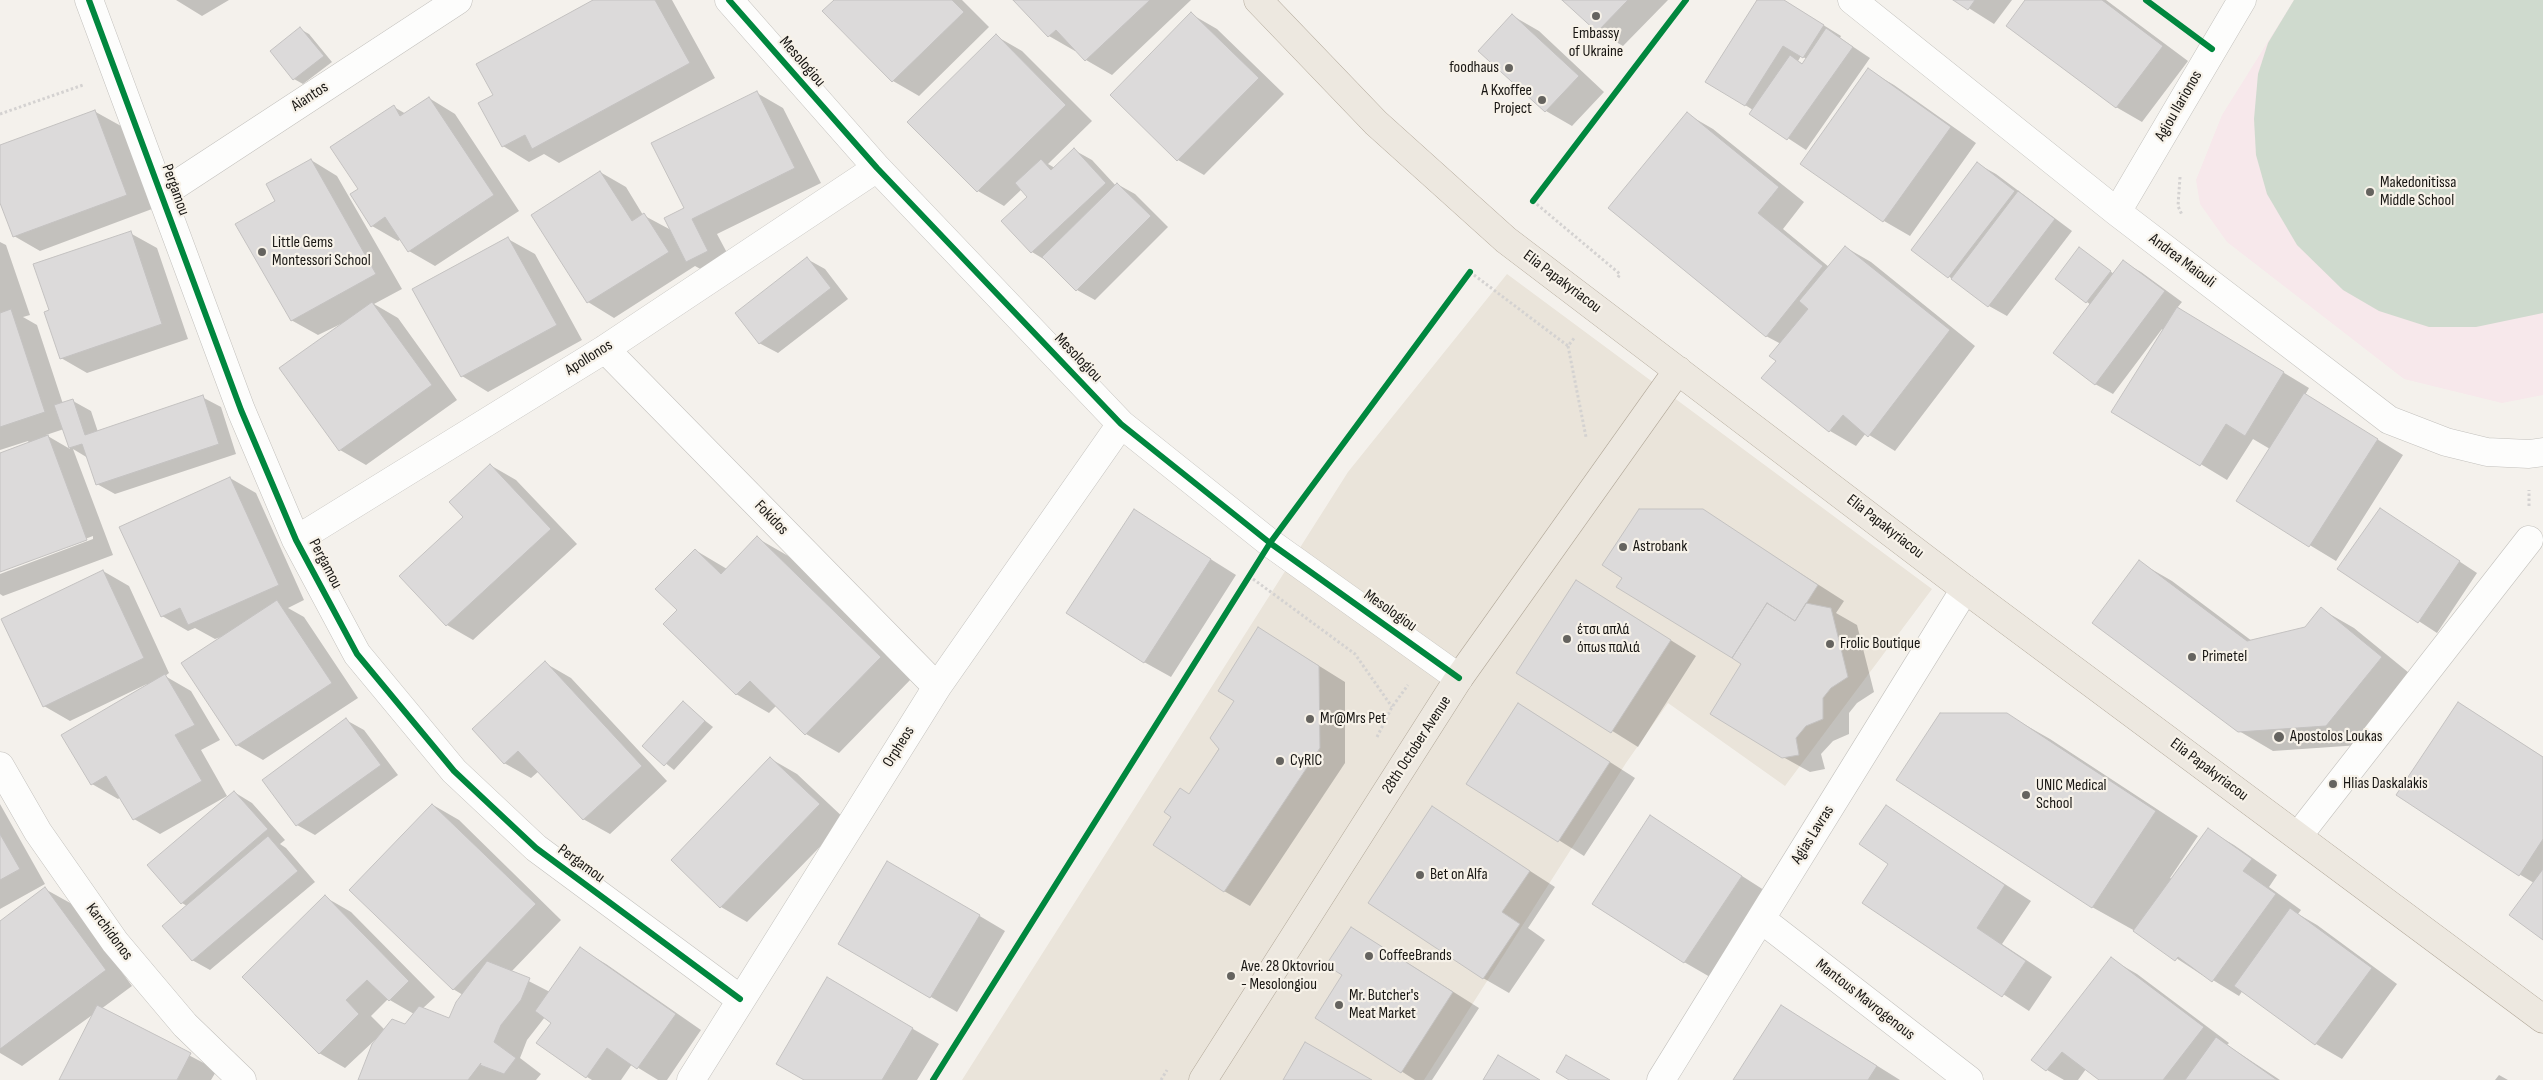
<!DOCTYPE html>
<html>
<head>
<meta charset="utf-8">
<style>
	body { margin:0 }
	canvas { display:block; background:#f4f1ec }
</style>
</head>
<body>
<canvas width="2543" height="1080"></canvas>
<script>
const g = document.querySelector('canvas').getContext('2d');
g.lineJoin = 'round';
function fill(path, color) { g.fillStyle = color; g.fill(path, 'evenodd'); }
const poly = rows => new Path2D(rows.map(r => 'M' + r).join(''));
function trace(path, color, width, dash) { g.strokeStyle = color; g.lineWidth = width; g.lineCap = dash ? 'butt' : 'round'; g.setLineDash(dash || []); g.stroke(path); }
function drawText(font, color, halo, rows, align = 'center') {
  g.font = font + ' "Sofia Sans Condensed",sans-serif'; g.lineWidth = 4.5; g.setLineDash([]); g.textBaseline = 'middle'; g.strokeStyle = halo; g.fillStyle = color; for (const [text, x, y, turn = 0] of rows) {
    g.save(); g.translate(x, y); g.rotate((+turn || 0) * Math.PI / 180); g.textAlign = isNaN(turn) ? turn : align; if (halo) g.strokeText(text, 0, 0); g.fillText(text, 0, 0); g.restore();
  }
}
fill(poly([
	[1507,274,1932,589,1785,786,1668,703,1626,763,1424,1080,962,1080,1348,472]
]), '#eae4da');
fill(poly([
	[2294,0,2543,0,2543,395,2502,403,2404,379,2227,242,2200,204,2196,180,2222,115]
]), '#f7e8eb');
fill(poly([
	[2294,0,2543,0,2543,313,2476,327,2429,327,2379,311,2343,290,2297,245,2267,194,2256,155,2254,119,2258,74,2268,43]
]), '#cfdace');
fill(poly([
	[176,0,229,0,202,16],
	[596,0,672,0,715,78,559,163,544,154,529,162,503,146,495,96],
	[835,0,962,0,989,27,919,96,893,81,824,11],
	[1015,0,1191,0,1112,75,1086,60,1076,50,1075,51,1049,36],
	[1564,0,1668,0,1623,46,1597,31],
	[1758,0,1783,0,1841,36,1840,38,1870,58,1806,150,1751,114,1753,110,1745,105],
	[1801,56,1807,59,1803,64,1798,61],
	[1956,0,2012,0,1994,24],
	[2027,0,2106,0,2188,61,2142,122,2116,107],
	[1191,14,1217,29,1284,94,1204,175,1178,160,1111,95],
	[1513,16,1539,31,1604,92,1572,126,1546,111],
	[300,29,309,34,332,62,303,84,294,79],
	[996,36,1022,51,1092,121,1048,164,1055,168,1074,150,1092,160,1116,186,1117,184,1135,194,1168,227,1095,300,1077,290,1050,263,1032,252,1029,197,1022,189,1004,206,978,191,909,122],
	[1868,70,1894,85,1976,143,1910,236,1884,221,1802,164],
	[757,93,783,108,821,183,717,234,734,266,713,276,695,266,614,318,588,302,532,215,600,172,626,187,643,215,671,230],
	[429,98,455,114,519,211,435,266,409,251,401,239,398,241,372,226,359,189,394,107,406,114],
	[94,111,121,126,152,209,40,251,14,236,0,199,0,147],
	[1687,114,1713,129,1804,202,1783,229,1829,267,1845,247,1871,262,1975,346,1895,451,1866,433,1856,446,1830,431,1763,377,1778,361,1781,344,1766,336],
	[311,160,337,176,402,289,374,304,398,318,457,400,366,465,340,450,345,322,318,335,291,320],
	[1978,164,1996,174,2072,231,2007,316,1989,306,1913,250],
	[130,233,157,248,188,339,87,373,61,358,50,311],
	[508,239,535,254,582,340,488,392,462,376],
	[0,242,6,245,30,315,23,317,37,325,63,404,73,401,91,411,98,432,202,397,221,407,236,454,115,494,97,484,88,458,73,449,113,555,3,596,0,594,0,574,93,539,93,536,0,571,0,454,29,443,28,441,0,450],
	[64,429,70,449,46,435],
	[2080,249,2114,274,2123,262,2141,272,2182,302,2177,308,2309,388,2305,395,2403,455,2336,561,2237,501,2270,449,2253,439,2227,480,2113,411,2163,330,2162,329,2113,394,2095,384,2091,305,2087,302],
	[807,259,825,269,848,299,778,353,759,343],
	[490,465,516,480,577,544,473,640,447,625,401,576,465,517],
	[230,478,256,493,304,600,288,608,304,617,358,698,263,760,237,745,221,637,215,639,195,628,188,631,162,616],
	[2380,509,2477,573,2437,633,2339,569],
	[1134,511,1236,575,1171,677,1144,662],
	[1703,511,1844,601,1836,613,1857,625,1874,692,1857,703,1849,713,1849,734,1833,741,1821,754,1825,769,1810,772,1783,757,1743,663],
	[757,538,790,557,913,677,839,753,806,734,777,705,769,713,736,694,679,610,695,550,727,569],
	[2139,562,2172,581,2252,641,2305,628,2321,609,2354,628,2414,677,2360,745,2273,751,2239,731],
	[103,571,129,586,169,673,165,676,191,691,220,740,201,750,227,796,160,834,134,819,121,797,118,799,92,784,147,684,70,721,44,706],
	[1602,597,1696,656,1638,747,1518,672],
	[1284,644,1345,682,1345,763,1250,906,1224,891,1190,795],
	[545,663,571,678,667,781,610,834,583,819,539,771,531,778,504,763],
	[683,703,713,727,674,770,644,746],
	[2459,703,2543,757,2543,939,2534,883,2519,874],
	[1519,704,1635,778,1584,856,1468,783],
	[2006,714,2050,739,2198,836,2170,878,2172,879,2208,830,2234,845,2277,875,2269,887,2301,910,2298,914,2317,925,2397,984,2342,1059,2316,1044,2243,990,2239,996,2203,974,2202,975,2135,931,2092,907],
	[346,720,364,730,398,775,315,835,297,825],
	[771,759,797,774,846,820,747,922,721,907,673,860],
	[234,792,252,803,285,840,280,844,286,848,315,882,210,970,192,960,187,906,182,903],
	[0,804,45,884,0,909],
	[433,805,459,820,561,920,511,972,550,992,580,949,606,964,701,1030,667,1080,658,1080,632,1064,621,1080,592,1080,587,1077,552,1023,545,1017,527,1040,520,1058,541,1074,536,1080,360,1080,376,1039,345,1068,319,1053,325,897,351,912,435,997,422,1009,450,1020,463,995,453,989],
	[388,999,414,1014,405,1026,385,1030,371,1016],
	[1886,807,2031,901,2002,944,2052,977,2029,1011,1864,903,1890,863],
	[1432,808,1555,887,1528,928,1545,940,1509,993,1483,978],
	[1650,817,1767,892,1710,977,1684,962],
	[914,877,1005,931,957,1012,839,944],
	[45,889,72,904,132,986,101,1009,217,1070,211,1080,60,1080,95,1013,22,1066,0,1053,0,922],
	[1352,928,1479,1008,1432,1080,1415,1080,1317,1017,1344,974],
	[2111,959,2137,974,2229,1043,2227,1045,2280,1080,2101,1080,2086,1069,2078,1080,2064,1080,2047,1070,2033,1060],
	[827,979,939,1044,917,1080,806,1080],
	[1781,1007,1807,1022,1900,1080,1734,1080],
	[2499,1075,2508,1080,2495,1080]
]), '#0003');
const building = poly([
	[593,0,655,0,690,63,532,149,525,135,502,147,478,103,493,95,476,64,593,0],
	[834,0,952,0,964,12,892,82,822,11,834,0],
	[1013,0,1150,0,1085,61,1056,30,1048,37,1013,0],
	[1562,0,1628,0,1597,32,1562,0],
	[1757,0,1784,0,1824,25,1803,58,1783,46,1745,106,1705,82,1757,0],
	[1953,0,1975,0,1968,10,1953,0],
	[2025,0,2102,0,2163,46,2116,108,2006,26,2025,0],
	[1191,12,1259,78,1177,161,1110,95,1191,12],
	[1512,14,1579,76,1545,112,1478,51,1512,14],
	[300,27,324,56,293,80,270,51,300,27],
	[1826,28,1853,47,1787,140,1749,114,1790,55,1802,64,1826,28],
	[996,34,1066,105,977,192,907,122,996,34],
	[1868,68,1951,127,1883,222,1800,164,1868,68],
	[757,91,795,168,692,219,708,251,686,262,664,218,684,208,651,143,757,91],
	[429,97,494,195,408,252,385,217,371,227,350,194,358,189,330,147,394,105,400,116,429,97],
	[95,110,127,195,13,237,0,203,0,145,95,110],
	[1687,112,1779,187,1758,213,1823,266,1766,337,1608,208,1687,112],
	[1074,148,1106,183,1031,253,1001,221,1027,197,1015,183,1041,159,1051,170,1074,148],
	[311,159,376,274,291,321,235,224,275,201,266,184,311,159],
	[1977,162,2015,191,1948,278,1911,250,1977,162],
	[600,171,632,221,644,213,669,252,587,303,531,215,600,171],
	[1117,183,1151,216,1076,291,1042,257,1117,183],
	[2018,191,2055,219,1988,307,1951,279,2018,191],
	[131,231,162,324,60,359,44,312,49,310,33,264,131,231],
	[508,237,557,325,461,377,412,289,508,237],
	[1845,246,1950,330,1868,437,1843,415,1829,432,1761,378,1776,361,1769,356,1808,309,1799,301,1845,246],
	[2079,247,2111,271,2086,303,2055,279,2079,247],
	[807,257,831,288,759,344,735,313,807,257],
	[2123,260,2165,291,2095,385,2053,353,2123,260],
	[372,302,432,385,339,451,279,368,372,302],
	[2177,307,2284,372,2245,436,2226,424,2200,466,2111,412,2177,307],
	[11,309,45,412,0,427,0,313,11,309],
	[2304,393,2378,439,2309,547,2236,501,2304,393],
	[203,395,219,444,96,485,82,444,69,448,54,405,73,399,85,435,203,395],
	[48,435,87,540,0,572,0,453,48,435],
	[490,464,551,529,446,626,399,576,463,517,449,502,490,464],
	[230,477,279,585,188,625,180,608,161,617,119,527,230,477],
	[2380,508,2460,561,2418,623,2337,569,2380,508],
	[1134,509,1211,559,1144,663,1066,613,1134,509],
	[1639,509,1703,509,1818,585,1795,621,1767,603,1732,658,1616,587,1622,578,1602,565,1639,509],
	[757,536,881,657,805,735,750,681,736,695,663,624,677,610,655,589,695,549,721,574,757,536],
	[2139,560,2247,641,2305,627,2321,607,2382,657,2326,726,2238,732,2092,623,2139,560],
	[103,570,144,658,43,707,1,619,103,570],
	[1576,580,1671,640,1611,733,1516,673,1576,580],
	[277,600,332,683,236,746,181,663,277,600],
	[1767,603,1795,621,1806,603,1831,608,1848,677,1831,688,1823,698,1823,719,1806,726,1796,738,1799,755,1782,758,1710,714,1741,664,1732,658,1767,603],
	[1258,627,1319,666,1320,748,1224,892,1153,845,1171,817,1164,812,1180,788,1189,794,1219,749,1210,738,1234,701,1218,691,1258,627],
	[545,661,642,766,583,820,518,751,504,764,472,729,545,661],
	[165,674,195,725,175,735,202,781,133,820,106,776,91,785,61,735,165,674],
	[683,701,705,721,664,766,642,746,683,701],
	[2458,702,2543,757,2543,839,2519,876,2396,795,2458,702],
	[1518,703,1610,762,1558,842,1466,784,1518,703],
	[1940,713,2007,713,2156,811,2092,908,1896,780,1940,713],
	[346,718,381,765,296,826,262,780,346,718],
	[770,757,820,804,720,908,671,860,770,757],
	[234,791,268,829,181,904,147,865,234,791],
	[432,804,536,904,453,990,349,890,432,804],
	[1886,805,2005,885,1977,928,2026,961,2002,997,1862,903,1888,864,1859,844,1886,805],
	[1432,806,1530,871,1502,912,1520,924,1483,979,1368,903,1432,806],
	[1650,815,1742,876,1684,963,1592,904,1650,815],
	[2208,828,2252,859,2243,871,2276,894,2212,982,2178,957,2175,961,2133,931,2208,828],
	[0,834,20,869,0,880,0,834],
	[268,836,298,871,192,961,162,926,268,836],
	[887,861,980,915,930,998,838,944,887,861],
	[2543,869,2543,940,2509,915,2543,869],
	[45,887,106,970,0,1049,0,921,45,887],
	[325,895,409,981,389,1001,367,980,346,1000,359,1014,319,1054,242,977,325,895],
	[2290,908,2372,968,2315,1045,2234,986,2290,908],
	[1351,927,1453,992,1401,1073,1315,1018,1342,975,1326,965,1351,927],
	[580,947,676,1014,637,1069,607,1048,586,1078,536,1043,551,1023,535,1011,580,947],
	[2111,957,2204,1027,2163,1080,2099,1080,2062,1052,2046,1071,2031,1060,2111,957],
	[487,961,530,978,521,1000,501,1025,494,1042,516,1058,504,1074,480,1065,481,1063,468,1080,358,1080,372,1044,392,1019,405,1024,419,1006,449,1018,456,1002,487,961],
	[827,977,913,1028,882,1080,804,1080,776,1064,827,977],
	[97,1005,191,1053,177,1080,59,1080,97,1005],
	[1781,1005,1877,1066,1868,1080,1733,1080,1781,1005],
	[2216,1037,2277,1080,2185,1080,2216,1037],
	[1305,1042,1372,1080,1283,1080,1305,1042],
	[1498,1055,1540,1080,1483,1080,1498,1055],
	[1566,1055,1610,1080,1569,1080,1556,1072,1566,1055]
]);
fill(building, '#dcdada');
trace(building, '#c4c2c1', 1);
const minor = poly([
	[89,0,241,410,296,540,357,654,454,771,536,848,740,999],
	[729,0,877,168,1121,424,1270,543,1459,678],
	[1852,0,2117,212,2389,420,2446,442,2487,452,2529,454,2543,452],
	[162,194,458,0],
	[2117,212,2242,0],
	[605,349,937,687],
	[296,540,605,349,877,168],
	[0,766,38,832,115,942,185,1025,242,1080],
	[2298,836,2529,540],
	[1761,919,1969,1080],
	[691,1080,937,687,1121,424],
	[1661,1080,1965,589]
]);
const major = poly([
	[1258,0,1376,123,1506,240,1965,589,2543,1019],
	[1203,1080,1459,678,1678,370]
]);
trace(minor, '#c3c1bd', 29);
trace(major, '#b1a798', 29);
trace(poly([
	[0,114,83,85],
	[2180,177,2178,206,2182,215],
	[1533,201,1620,274,1617,279],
	[1470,272,1568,346,1575,337],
	[1568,346,1586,437],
	[2529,506,2529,490],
	[1249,576,1355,654,1392,707],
	[1377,737,1392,707,1408,685],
	[1161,1080,1167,1070]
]), '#d4d2d1', 3, [2.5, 2.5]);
trace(minor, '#fdfdfc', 28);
trace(major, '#ede8e0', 28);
trace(poly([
	[89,0,241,410,296,540,357,654,454,771,536,848,740,999],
	[729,0,877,168,1121,424,1270,543,1459,678],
	[2146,0,2212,49],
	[1533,201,1686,0],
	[933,1080,1270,543,1470,272]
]), '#00873e', 6);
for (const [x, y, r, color] of [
	[1596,16,5,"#65635f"],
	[1509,68,5,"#65635f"],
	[1542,100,5,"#65635f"],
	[2370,192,5,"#65635f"],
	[262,252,5,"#65635f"],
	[1623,547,5,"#65635f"],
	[1567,639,5,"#65635f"],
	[1830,644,5,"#65635f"],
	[2192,657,5,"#65635f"],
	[1310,719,5,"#65635f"],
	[2279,737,6,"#65635f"],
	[1280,761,5,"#65635f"],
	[2333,784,5,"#65635f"],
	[2026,795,5,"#65635f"],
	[1420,875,5,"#65635f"],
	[1369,956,5,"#65635f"],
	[1231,976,5,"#65635f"],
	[1339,1005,5,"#65635f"]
]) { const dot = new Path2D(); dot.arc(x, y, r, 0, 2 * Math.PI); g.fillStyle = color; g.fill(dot); trace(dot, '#f7f2e9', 2); }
drawText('16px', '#181613', '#f7f2e9', [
	["Embassy",1596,34,"center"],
	["of Ukraine",1596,52,"center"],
	["foodhaus",1499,68,"right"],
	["A Kxoffee",1532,91,"right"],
	["Project",1532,109,"right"],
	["Makedonitissa",2380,183],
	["Middle School",2380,201],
	["Little Gems",272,243],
	["Montessori School",272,261],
	["Astrobank",1633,547],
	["έτσι απλά",1577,630],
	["όπωs παλιά",1577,648],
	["Frolic Boutique",1840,644],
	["Primetel",2202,657],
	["Mr@Mrs Pet",1320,719],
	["Apostolos Loukas",2290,737],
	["CyRIC",1290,761],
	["Hlias Daskalakis",2343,784],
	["UNIC Medical",2036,786],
	["School",2036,804],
	["Bet on Alfa",1430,875],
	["CoffeeBrands",1379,956],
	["Ave. 28 Oktovriou",1241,967],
	["- Mesolongiou",1241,985],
	["Mr. Butcher's",1349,996],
	["Meat Market",1349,1014]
], 'left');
drawText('16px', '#181613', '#f7f2e9', [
	["Mesologiou",802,62,49],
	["Aiantos",310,97,-33],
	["Agiou Ilarionos",2179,106,-60],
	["Pergamou",175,190,70],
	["Andrea Maiouli",2182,261,37],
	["Elia Papakyriacou",1562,282,37],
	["Apollonos",589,358,-32],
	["Mesologiou",1078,358,46],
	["Fokidos",771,518,46],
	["Elia Papakyriacou",1885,527,38],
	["Pergamou",325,564,62],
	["Mesologiou",1390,611,35],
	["28th October Avenue",1417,745,-57],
	["Orpheos",899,747,-58],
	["Elia Papakyriacou",2209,770,37],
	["Agias Lavras",1813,835,-58],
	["Pergamou",581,864,36],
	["Karchidonos",109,932,53],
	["Mantous Mavrogenous",1865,1000,38]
]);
</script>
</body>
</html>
